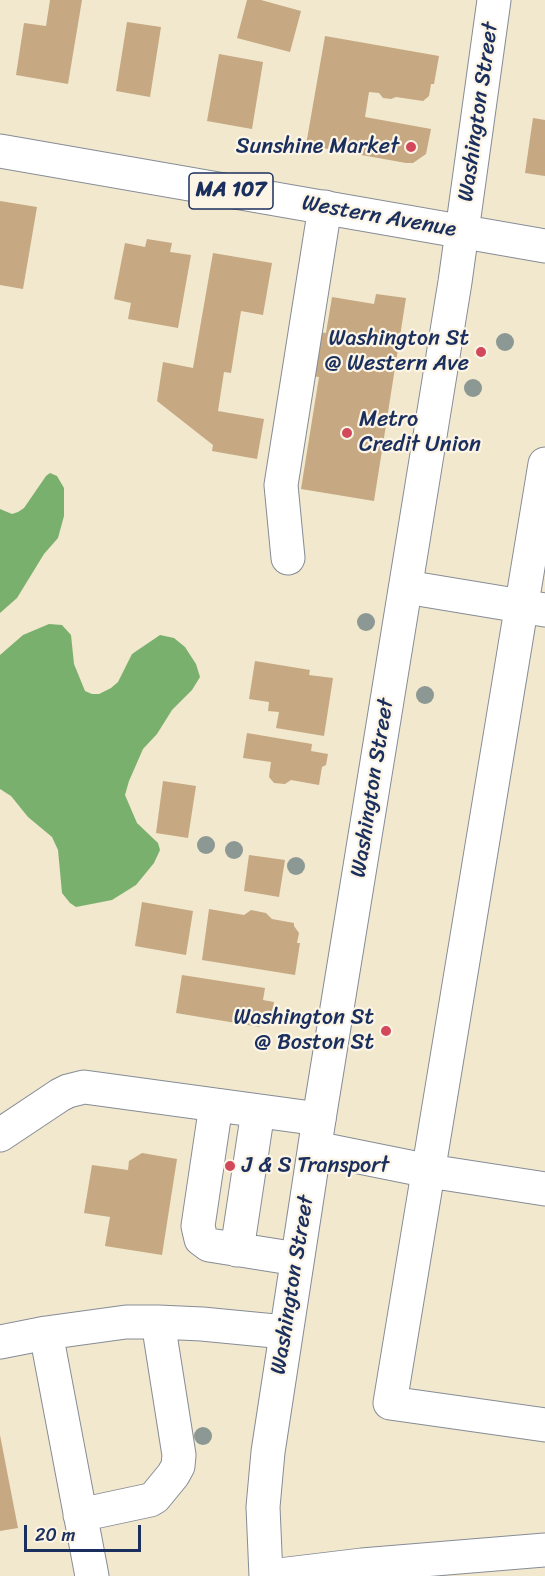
<!DOCTYPE html>
<html>
<head>
<meta charset="utf-8">
<style>
	body { margin:0 }
	#map { position:relative; width:545px; height:1576px; overflow:hidden; background:#f1e8cd; font-family:Sriracha,sans-serif }
	canvas { display:block }
	.scale { position:absolute; left:24px; top:1525px; width:117px; height:27px; box-sizing:border-box; border:3px solid #1b2f5e; border-top:0; padding-left:8px; font-size:18px; line-height:21px; white-space:nowrap; color:#1b2f5e; -webkit-text-stroke:4px #fcf5e5; paint-order:stroke }
</style>
</head>
<body>
<div id="map">
<canvas width="545" height="1576"></canvas>
<div class="scale">20 m</div>
</div>
<script>
const g = document.querySelector('canvas').getContext('2d');
g.lineJoin = 'round';
function fill(path, color) { g.fillStyle = color; g.fill(path, 'evenodd'); }
const poly = rows => new Path2D(rows.map(r => 'M' + r).join(''));
function trace(path, color, width, dash) { g.strokeStyle = color; g.lineWidth = width; g.lineCap = dash ? 'butt' : 'round'; g.setLineDash(dash || []); g.stroke(path); }
function drawText(font, color, halo, rows, align = 'center') {
  g.font = font + ' Sriracha,sans-serif'; g.lineWidth = 4.5; g.setLineDash([]); g.textBaseline = 'middle'; g.strokeStyle = halo; g.fillStyle = color; for (const [text, x, y, turn = 0] of rows) {
    g.save(); g.translate(x, y); g.rotate((+turn || 0) * Math.PI / 180); g.textAlign = isNaN(turn) ? turn : align; if (halo) g.strokeText(text, 0, 0); g.fillText(text, 0, 0); g.restore();
  }
}
fill(poly([
	[50,473,57,476,64,488,64,516,58,538,44,554,17,598,0,613,0,509,12,514,18,512,24,508,46,476],
	[49,624,62,625,71,635,74,664,85,691,92,694,99,694,111,688,118,682,132,654,160,635,174,638,185,647,196,664,200,677,192,690,172,710,157,734,143,749,129,781,125,795,137,823,158,843,160,850,154,863,136,885,112,900,76,907,70,903,62,893,58,850,52,837,28,817,11,796,0,789,0,655,23,635]
]), '#7ab06e');
fill(poly([
	[50,0,82,0,68,84,16,75,24,23,46,26],
	[247,0,261,0,301,11,290,52,237,38],
	[127,22,161,27,150,97,116,91],
	[325,36,439,56,434,84,431,84,429,96,423,101,396,97,391,99,383,98,379,93,369,92,365,117,431,129,426,154,413,163,406,163,306,145],
	[219,54,263,62,252,129,207,121],
	[533,118,545,120,545,176,525,173],
	[0,201,37,207,23,289,0,285],
	[147,239,172,243,170,252,191,255,178,328,128,319,131,303,114,299,125,243,145,247],
	[213,253,272,263,263,315,241,311,231,373,224,372,218,411,264,419,257,459,212,451,213,445,157,401,163,362,193,368],
	[376,294,406,298,374,501,301,489,319,377,292,373,299,329,326,333,332,297,374,304],
	[255,661,310,670,309,675,333,678,324,736,276,728,279,712,268,711,269,702,249,699],
	[247,733,312,744,311,751,328,754,326,765,322,767,319,785,291,780,285,784,274,783,269,777,271,762,243,758],
	[163,781,196,786,188,838,156,833],
	[249,855,285,860,279,897,244,891],
	[142,902,193,911,186,955,135,946],
	[209,909,244,915,251,910,266,913,272,919,294,923,294,926,299,933,297,943,300,943,295,975,202,960],
	[182,975,265,988,263,1000,274,1002,270,1026,260,1024,260,1027,176,1013],
	[142,1153,177,1159,162,1255,105,1246,110,1217,84,1213,92,1165,128,1170,129,1161],
	[0,1435,18,1528,0,1531]
]), '#c6a882');
const minor = poly([
	[545,464,390,1403,545,1425],
	[288,558,281,485,325,207],
	[406,587,545,610],
	[216,1105,198,1226,201,1239,209,1245,297,1259],
	[0,1135,60,1095,68,1091,84,1087,319,1119],
	[315,1148,429,1171,545,1189],
	[237,1250,258,1111],
	[0,1342,46,1333],
	[80,1515,150,1500,155,1497,173,1475,178,1466,179,1455,158,1322],
	[92,1576,46,1333,126,1322,158,1322,202,1324,285,1332]
]);
const major = poly([
	[0,151,545,246],
	[266,1576,263,1507,268,1452,319,1119,455,282,494,0],
	[271,1576,362,1565,545,1550]
]);
trace(minor, '#868c96', 35);
trace(major, '#868c96', 35);
trace(minor, '#fff', 33);
trace(major, '#fff', 33);
g.fillStyle = '#8c9894';
for (const [x, y] of [
	[505,342],
	[473,388],
	[366,622],
	[425,695],
	[206,845],
	[234,850],
	[296,866],
	[203,1436]
]) { g.beginPath(); g.arc(x, y, 9, 0, 2 * Math.PI); g.fill(); }
for (const [x, y, r, color] of [
	[411,147,6,"#d1495b"],
	[481,352,6,"#d1495b"],
	[347,433,6,"#d1495b"],
	[386,1031,6,"#d1495b"],
	[230,1166,6,"#d1495b"]
]) { const dot = new Path2D(); dot.arc(x, y, r, 0, 2 * Math.PI); g.fillStyle = color; g.fill(dot); trace(dot, '#fcf5e5', 2); }
for (const [x, y, w] of [
	[231,191,84]
]) { const box = new Path2D(); box.roundRect(x - w / 2, y - 18, w, 36, 4.5); g.fillStyle = '#fcf5e5'; g.fill(box); trace(box, '#1b2f5e', 1.5); }
drawText('bold 21px', '#1b2f5e', null, [
	["MA 107",231,191]
]);
drawText('22px', '#1b2f5e', '#fcf5e5', [
	["Washington Street",479,112,-82],
	["Western Avenue",379,217,10],
	["Washington Street",373,788,-81],
	["Washington Street",293,1285,-81]
]);
drawText('22px', '#1b2f5e', '#fcf5e5', [
	["Sunshine Market",399,147],
	["Washington St",469,339],
	["@ Western Ave",469,364],
	["Metro",359,420,"left"],
	["Credit Union",359,445,"left"],
	["Washington St",374,1018],
	["@ Boston St",374,1043],
	["J & S Transport",242,1166,"left"]
], 'right');
</script>
</body>
</html>
